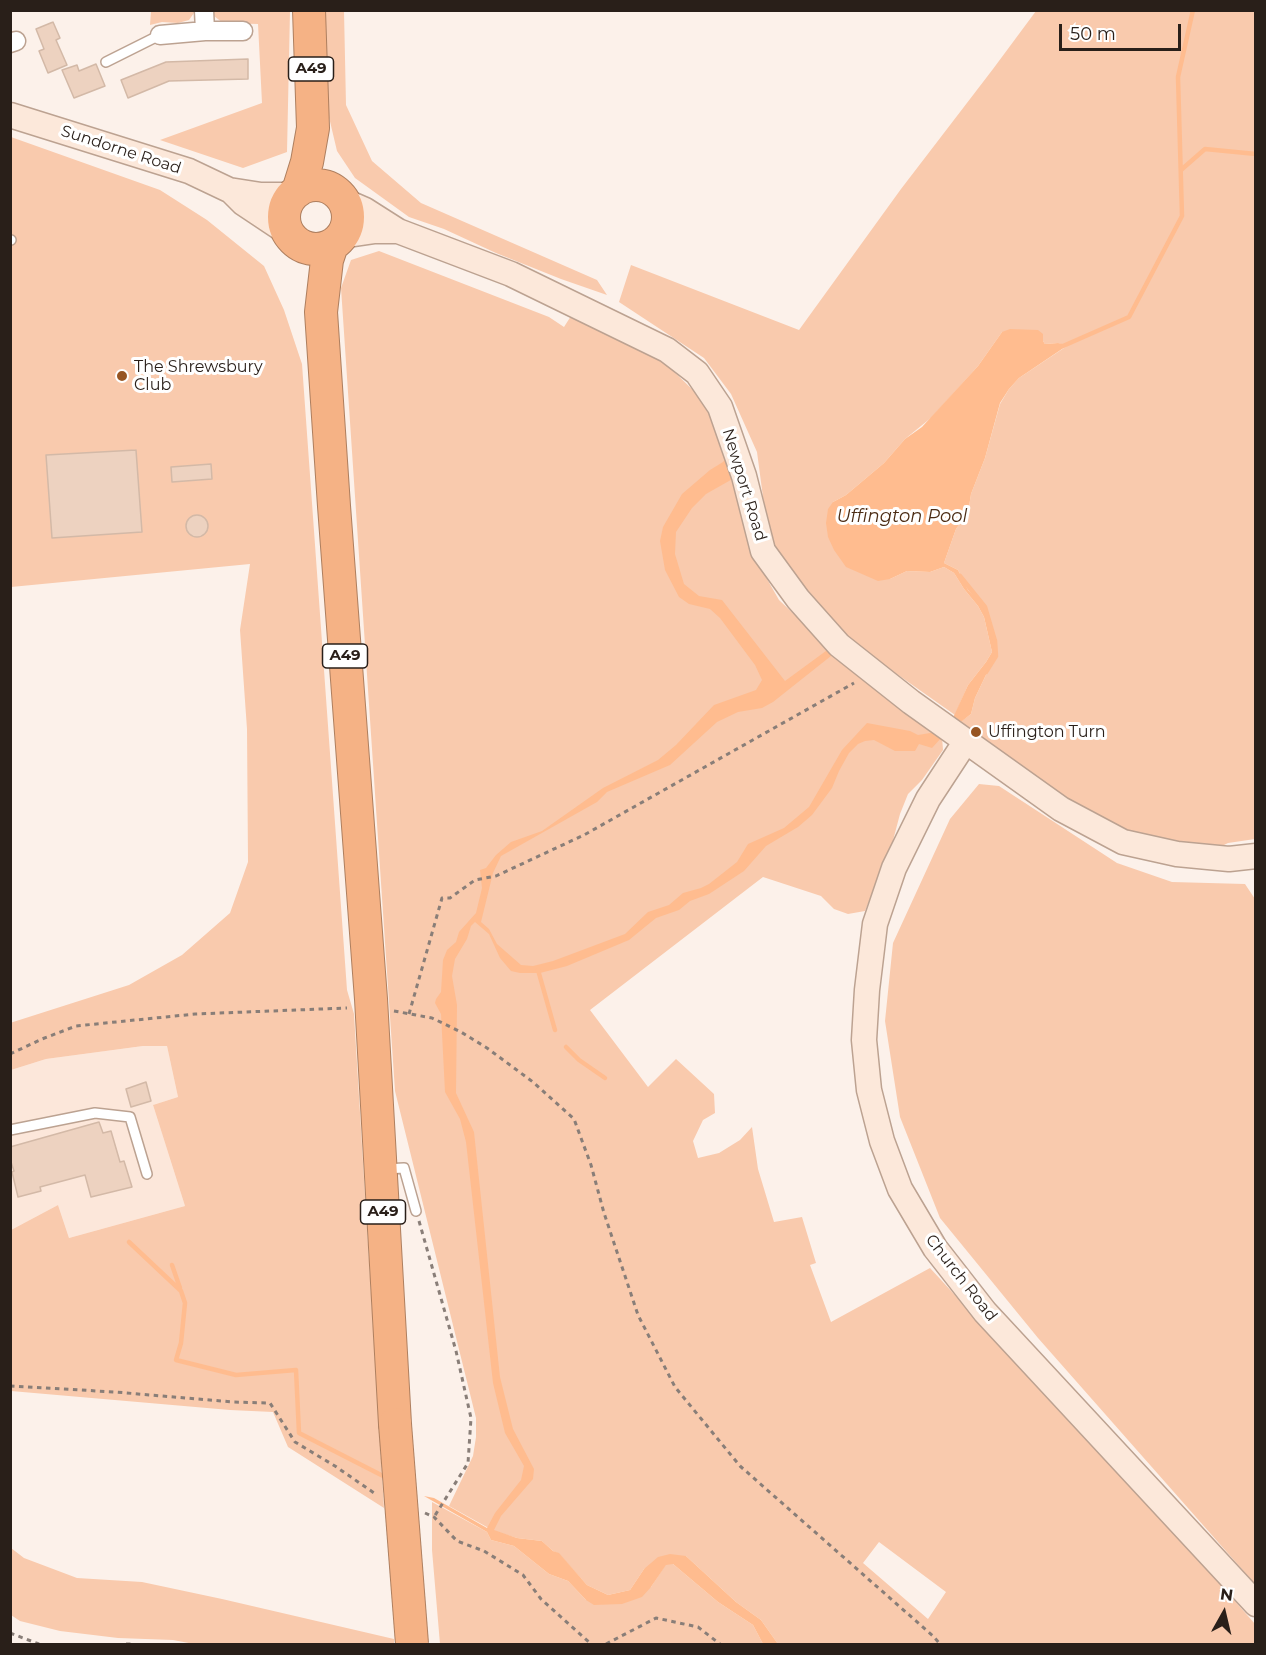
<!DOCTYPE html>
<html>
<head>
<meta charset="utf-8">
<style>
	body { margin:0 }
	#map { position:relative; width:1266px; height:1655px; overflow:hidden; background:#fcf1ea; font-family:Montserrat,sans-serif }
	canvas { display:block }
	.frame { position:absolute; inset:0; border:12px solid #291f19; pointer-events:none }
	.north { position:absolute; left:1194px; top:1583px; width:60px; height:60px; -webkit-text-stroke:4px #fff; paint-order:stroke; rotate:8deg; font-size:16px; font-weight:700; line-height:24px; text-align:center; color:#291f19 }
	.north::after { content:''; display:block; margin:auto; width:21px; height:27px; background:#291f19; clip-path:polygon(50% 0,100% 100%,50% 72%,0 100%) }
	.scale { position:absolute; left:1059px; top:24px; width:122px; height:27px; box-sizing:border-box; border:3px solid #291f19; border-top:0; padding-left:8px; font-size:18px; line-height:21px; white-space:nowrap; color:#291f19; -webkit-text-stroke:4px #fff; paint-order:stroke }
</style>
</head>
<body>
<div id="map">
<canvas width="1266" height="1655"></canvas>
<div class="frame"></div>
<div class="north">N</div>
<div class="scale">50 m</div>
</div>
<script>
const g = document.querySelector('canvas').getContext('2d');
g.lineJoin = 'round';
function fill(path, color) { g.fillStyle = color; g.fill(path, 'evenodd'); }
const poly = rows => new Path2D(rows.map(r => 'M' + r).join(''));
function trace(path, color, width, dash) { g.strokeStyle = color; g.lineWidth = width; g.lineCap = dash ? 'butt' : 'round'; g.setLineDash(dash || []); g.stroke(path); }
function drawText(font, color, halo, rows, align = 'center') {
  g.font = font + ' Montserrat,sans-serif'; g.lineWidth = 6; g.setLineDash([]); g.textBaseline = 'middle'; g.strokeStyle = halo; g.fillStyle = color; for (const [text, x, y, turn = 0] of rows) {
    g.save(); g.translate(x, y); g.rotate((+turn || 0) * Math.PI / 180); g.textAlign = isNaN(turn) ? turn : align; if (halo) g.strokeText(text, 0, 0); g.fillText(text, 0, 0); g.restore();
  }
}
fill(poly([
	[143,1046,167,1046,178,1097,153,1105,185,1206,69,1238,58,1205,11,1230,11,1070,46,1059]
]), '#fce7da');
fill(poly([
	[151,11,194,11,194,13,189,20,178,23,162,22,150,25],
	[213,11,290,11,287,152,243,168,160,140,262,103,258,24,223,23,214,16],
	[325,11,344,11,346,105,372,161,421,203,597,280,607,295,561,279,496,253,444,229,409,217,355,178,337,151,328,113],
	[1036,11,1255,11,1255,839,1228,843,1212,851,1096,826,959,723,971,714,975,698,994,658,982,603,968,590,958,570,944,563,956,529,968,513,971,494,985,458,1000,404,1009,389,1019,378,1067,346,1058,343,1045,344,1043,341,1002,332,978,366,932,417,905,439,884,463,846,495,833,502,890,579,907,571,930,572,944,567,954,573,964,589,978,606,984,617,992,652,986,662,968,685,955,715,894,672,841,631,800,593,769,542,757,452,731,394,704,358,619,302,631,265,799,330,901,189,993,69],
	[11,137,160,190,207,220,264,266,284,310,302,364,347,990,354,1014,384,1508,288,1447,273,1412,230,1410,11,1391,11,1230,58,1205,69,1238,185,1206,153,1105,178,1097,167,1046,143,1046,46,1059,11,1070,10,1023,129,985,182,955,230,913,248,862,247,729,240,630,250,564,11,587],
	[379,251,549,317,564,327,571,316,662,360,697,394,718,423,751,551,779,600,830,648,942,737,943,750,922,780,908,794,900,814,891,848,865,911,848,914,834,909,821,896,763,877,590,1010,648,1087,676,1059,714,1094,715,1113,703,1120,693,1141,698,1158,719,1153,740,1140,752,1127,758,1169,774,1222,802,1217,816,1263,810,1265,831,1322,930,1268,1192,1552,1255,1624,1255,1644,778,1644,761,1620,736,1602,686,1556,644,1569,630,1590,608,1595,587,1585,559,1554,553,1551,542,1541,517,1538,494,1531,449,1506,473,1456,476,1437,476,1418,395,1091,341,288,351,260],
	[879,1542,946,1592,928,1619,863,1563],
	[979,784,999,786,1117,863,1172,882,1245,884,1255,899,1255,1584,1038,1338,940,1218,900,1117,885,1021,893,943,950,819],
	[432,1502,487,1532,491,1540,514,1546,549,1574,568,1581,586,1600,651,1587,666,1564,673,1564,718,1602,753,1625,763,1644,440,1644,432,1550],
	[11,1548,24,1558,77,1578,142,1582,222,1599,394,1639,394,1644,194,1644,173,1640,118,1638,60,1631,20,1621,11,1615]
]), '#f9caad');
fill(poly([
	[1010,329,1038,330,1043,334,1043,341,1045,344,1058,343,1068,345,1019,378,1009,389,1000,403,985,458,971,494,968,513,956,529,944,563,958,570,968,590,982,603,995,643,994,658,975,698,971,714,942,737,932,748,919,744,915,751,895,751,874,740,865,741,858,744,849,753,839,771,832,788,812,815,798,827,766,846,744,871,709,894,690,901,679,910,656,918,629,940,567,966,540,973,520,973,511,971,500,958,489,934,475,922,471,926,467,939,455,959,452,976,457,1005,456,1093,474,1132,500,1377,513,1429,534,1469,533,1479,501,1516,494,1530,517,1538,542,1541,553,1551,559,1553,587,1585,608,1595,630,1590,644,1569,658,1557,670,1554,686,1556,736,1602,761,1620,778,1644,763,1644,753,1625,718,1602,673,1564,666,1565,651,1587,642,1597,622,1604,594,1605,586,1600,568,1581,549,1574,514,1546,491,1540,487,1532,424,1496,434,1498,487,1528,495,1513,521,1480,524,1466,505,1433,493,1383,466,1142,460,1119,445,1092,441,1014,435,1003,436,999,441,992,443,960,447,950,456,942,459,932,476,913,482,888,480,870,486,868,496,855,511,842,542,831,603,788,658,760,676,745,714,705,756,690,762,680,755,665,720,618,710,609,689,604,679,597,665,570,660,541,663,527,682,494,710,470,723,462,729,454,736,477,706,494,692,508,676,532,675,554,684,584,699,596,722,600,785,681,830,648,836,652,773,702,762,708,738,712,717,722,670,765,607,792,597,802,501,856,493,873,481,922,489,929,497,944,521,965,533,966,553,961,625,934,648,912,669,905,683,893,701,888,709,884,737,862,748,844,784,828,809,807,842,750,867,723,910,731,918,735,936,732,952,720,968,685,986,662,992,652,984,617,978,606,964,589,954,573,944,567,930,572,907,571,890,579,878,581,846,567,834,550,828,537,826,523,828,509,833,502,846,495,884,463,905,439,922,427,978,366,1002,332]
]), '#ffbc8f');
trace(poly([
	[1181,170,1205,149,1256,154],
	[1063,346,1129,317,1182,216,1178,77,1193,10],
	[960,576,985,607,995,641,996,656,986,672],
	[538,970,555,1030],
	[566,1047,579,1060,605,1078],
	[129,1242,181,1291,185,1303,181,1343,176,1360,236,1375,296,1370,299,1433,389,1479],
	[172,1265,180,1288]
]), '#ffbc8f', 4.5);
const building = poly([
	[53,22,60,38,56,40,67,65,48,73,39,51,44,49,36,29,53,22],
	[248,59,248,79,169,81,128,98,121,80,166,62,248,59],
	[96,64,105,86,74,98,62,70,77,65,79,71,96,64],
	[136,450,142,532,52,538,46,455,136,450],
	[211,464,212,479,172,482,171,467,211,464],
	'186 526a11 11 0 1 1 22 0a11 11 0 1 1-22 0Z',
	[146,1082,151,1101,131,1107,126,1089,146,1082],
	[99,1122,103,1133,111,1131,120,1162,124,1161,132,1187,91,1197,85,1175,40,1187,41,1191,18,1197,12,1172,14,1171,10,1159,10,1147,99,1122]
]);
fill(building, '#edd2c0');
trace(building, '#d3b9a7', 1.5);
const lane = poly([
	[106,62,160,35],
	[10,240,11,240],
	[10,1130,95,1113,130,1117,147,1174],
	[385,1169,404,1168,416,1211]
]);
const street = poly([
	[204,10,205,31],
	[160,35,205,31,243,31],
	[10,43,16,41]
]);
const secondary = poly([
	[10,115,189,171,229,190,261,195,293,195],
	[231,191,243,203,288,233],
	[342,200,365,210,398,231,511,274,667,350,697,373,720,407,744,476,763,551,798,599,839,645,911,702,1061,809,1123,842,1177,854,1229,859,1256,856],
	[341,236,375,231,398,231],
	[966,741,928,799,894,868,875,924,867,990,864,1040,869,1090,882,1141,900,1189,935,1248,985,1312,1256,1604]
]);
const highway = poly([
	'284 217a32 32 0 1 1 64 0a32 32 0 1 1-64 0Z',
	[298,191,307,162,313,128,309,10],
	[332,245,327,260,321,312,334,506,371,999,395,1424]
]);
trace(lane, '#bca291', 12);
trace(street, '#bca291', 21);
trace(secondary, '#bca291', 27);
trace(highway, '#ae7f5f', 34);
trace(poly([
	[394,1011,432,1018,461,1032,487,1048,533,1082,574,1119,591,1165,604,1213,638,1315,675,1387,740,1466,933,1636,940,1644],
	[409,1014,442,898,450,898,475,880,496,876,584,835,854,683],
	[10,1054,42,1039,76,1026,195,1014,347,1008],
	[419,1221,456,1351,471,1418,468,1463,434,1517],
	[10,1386,115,1392,233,1402,270,1403,295,1442,335,1466,377,1495],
	[425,1513,434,1517,457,1541,484,1551,523,1575,541,1599,591,1644],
	[10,1633,39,1644],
	[126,1644,134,1644],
	[606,1644,656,1618,698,1627,720,1644]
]), '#897e78', 3, [4.5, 4.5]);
trace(lane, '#fff', 9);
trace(street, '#fff', 18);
trace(secondary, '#fce8da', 24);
trace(highway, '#f5b285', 32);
const highwayBridge = poly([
	[395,1424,412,1644]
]);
trace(highwayBridge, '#ae7f5f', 34, []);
trace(highwayBridge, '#f5b285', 32);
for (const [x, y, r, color] of [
	[122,376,6,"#975523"],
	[976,732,6,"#975523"]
]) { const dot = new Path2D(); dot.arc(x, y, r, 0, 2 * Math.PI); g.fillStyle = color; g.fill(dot); trace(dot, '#fff', 2); }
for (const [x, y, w] of [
	[311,69,45],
	[345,656,45],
	[383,1212,45]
]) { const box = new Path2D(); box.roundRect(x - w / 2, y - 12, w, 24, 4.5); g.fillStyle = '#fff'; g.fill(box); trace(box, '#291f19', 1.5); }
drawText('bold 15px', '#291f19', null, [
	["A49",311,69],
	["A49",345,656],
	["A49",383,1212]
]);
drawText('16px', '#291f19', '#fff', [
	["Sundorne Road",121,150,18],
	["Newport Road",744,485,73],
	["Church Road",961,1278,52]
]);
drawText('16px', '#291f19', '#fff', [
	["The Shrewsbury",134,367],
	["Club",134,385],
	["Uffington Turn",988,732]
], 'left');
drawText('italic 18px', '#4c2c14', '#fff', [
	["Uffington Pool",902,517]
]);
</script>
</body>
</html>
